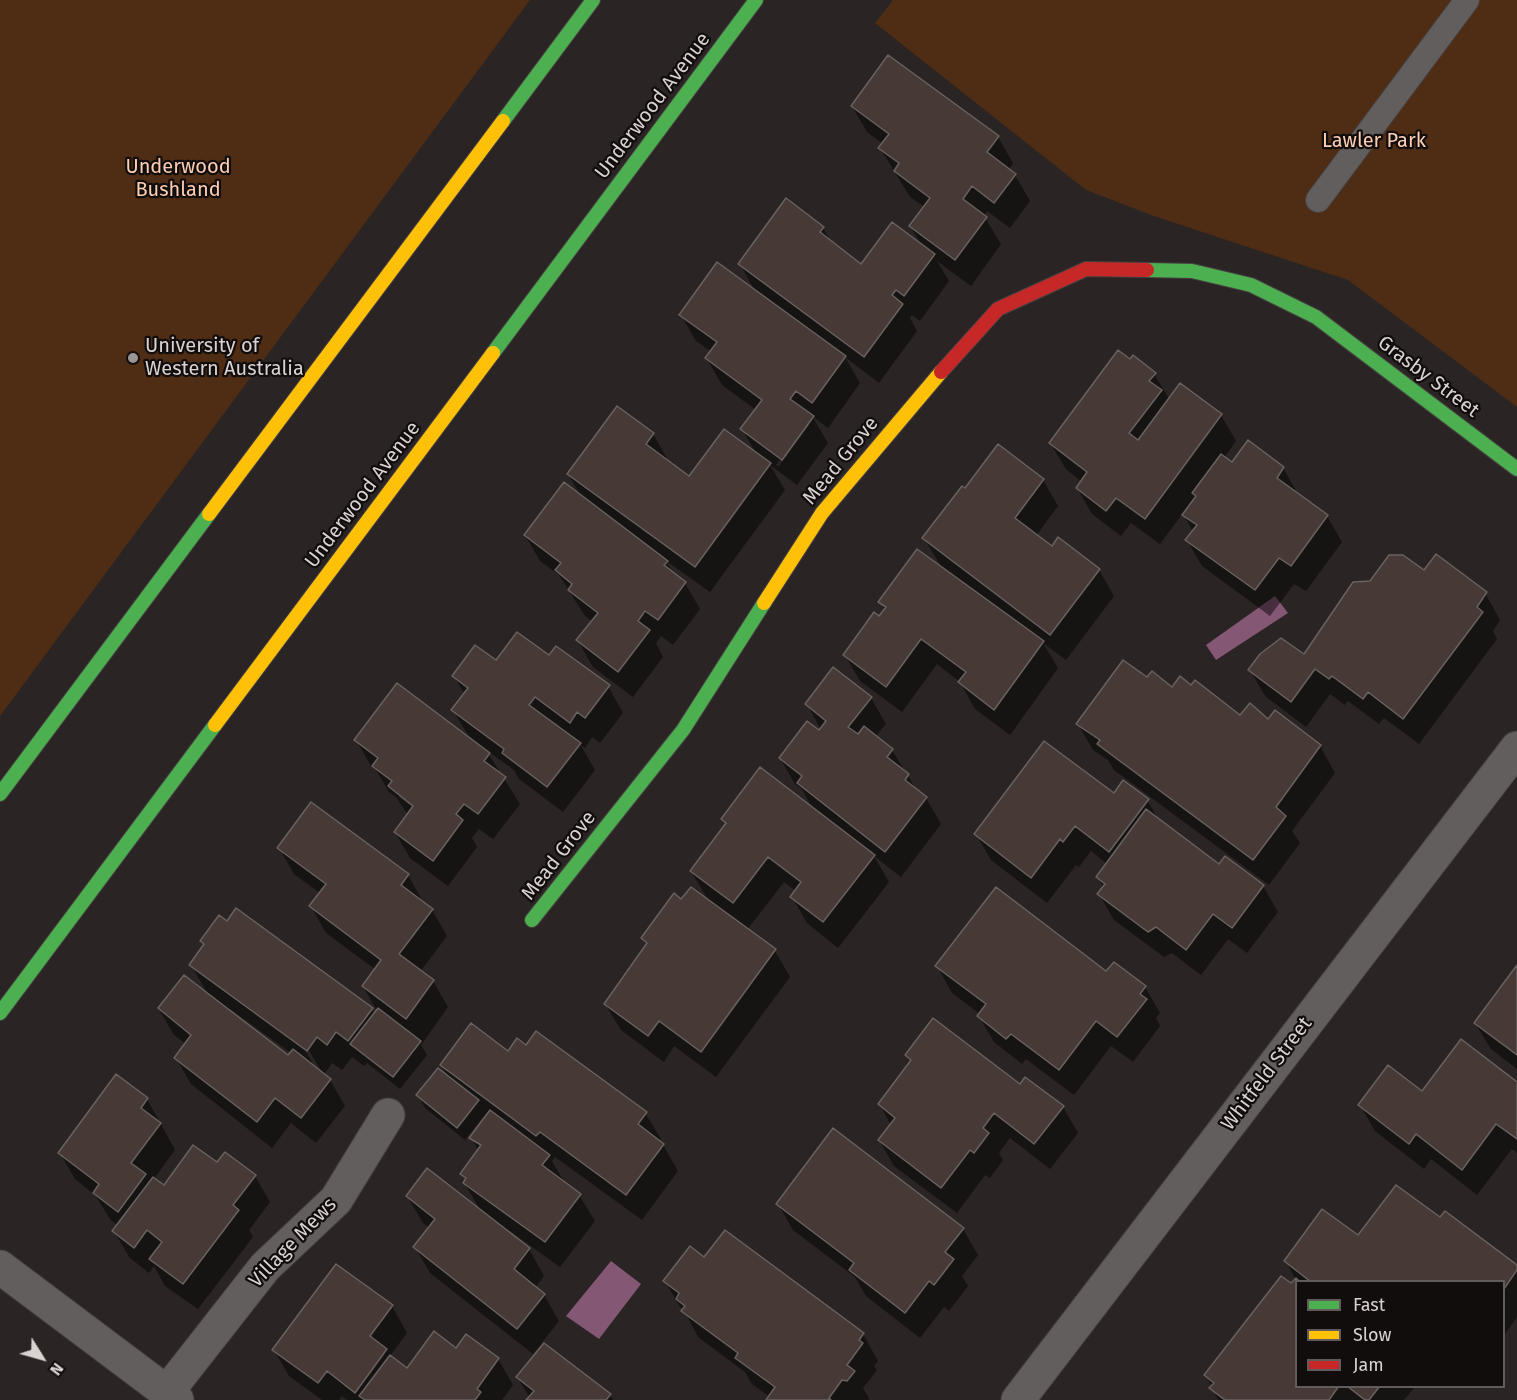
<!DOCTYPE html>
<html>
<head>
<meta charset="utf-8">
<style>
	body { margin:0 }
	#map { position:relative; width:1517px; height:1400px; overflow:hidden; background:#2a2424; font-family:"Fira Sans",sans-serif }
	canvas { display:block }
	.legend { position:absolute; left:1295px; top:1280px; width:210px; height:108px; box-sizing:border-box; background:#120d0d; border:2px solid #625b5b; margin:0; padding:8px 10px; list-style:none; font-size:18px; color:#dad1d1 }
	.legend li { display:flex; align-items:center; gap:12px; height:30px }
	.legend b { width:30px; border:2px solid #625b5b }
	.north { position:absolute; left:12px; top:1328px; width:60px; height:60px; -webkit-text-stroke:4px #120d0d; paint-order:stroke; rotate:127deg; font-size:16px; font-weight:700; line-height:24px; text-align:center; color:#dad1d1 }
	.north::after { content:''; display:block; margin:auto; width:21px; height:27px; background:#dad1d1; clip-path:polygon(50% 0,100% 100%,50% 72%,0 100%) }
</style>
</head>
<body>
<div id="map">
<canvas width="1517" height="1400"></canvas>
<ul class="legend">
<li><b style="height:8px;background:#4caf50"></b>Fast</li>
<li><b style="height:8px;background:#ffc107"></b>Slow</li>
<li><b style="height:8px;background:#c62828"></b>Jam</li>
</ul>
<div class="north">N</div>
</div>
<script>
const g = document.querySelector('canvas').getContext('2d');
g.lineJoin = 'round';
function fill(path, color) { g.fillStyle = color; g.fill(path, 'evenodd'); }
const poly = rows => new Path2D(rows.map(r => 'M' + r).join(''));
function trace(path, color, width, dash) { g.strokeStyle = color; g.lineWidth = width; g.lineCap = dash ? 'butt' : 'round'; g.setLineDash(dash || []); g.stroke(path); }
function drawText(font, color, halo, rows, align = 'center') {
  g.font = font + ' "Fira Sans",sans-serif'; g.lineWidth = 4.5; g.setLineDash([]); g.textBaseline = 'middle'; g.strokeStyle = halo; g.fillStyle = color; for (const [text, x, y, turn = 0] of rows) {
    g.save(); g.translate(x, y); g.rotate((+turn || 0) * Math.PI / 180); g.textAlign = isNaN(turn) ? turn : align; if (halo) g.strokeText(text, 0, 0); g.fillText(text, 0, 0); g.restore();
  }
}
fill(poly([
	[0,0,530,0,0,716],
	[893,0,1517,0,1517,407,1348,280,1154,216,1086,190,875,23]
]), '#4f2d14');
fill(poly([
	[1275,596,1288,613,1216,660,1206,645],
	[611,1261,641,1284,599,1339,566,1316]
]), '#845775');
fill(poly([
	[852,106,998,137,1013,163,1009,169,1015,175,1030,201,1010,228,987,211,984,216,1001,244,971,286,937,261,949,281,920,321,912,315,910,318,917,331,879,383,845,357,860,383,828,428,812,416,828,443,797,485,770,465,785,490,710,592,665,560,674,574,685,583,700,609,673,645,661,636,656,643,663,657,633,697,593,667,578,641,593,622,585,616,559,575,540,561,525,535,582,498,568,474,653,434,668,460,667,461,690,478,757,455,742,429,756,410,722,385,707,359,712,352,696,341,681,315,755,291,740,264,823,228,832,243,862,266,922,246,910,226,925,207,910,197,880,148,883,144,867,132],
	[805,425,809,425,779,466,776,465],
	[1154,374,1170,400,1221,415,1236,441,1224,458,1232,464,1283,468,1298,494,1327,516,1342,542,1306,591,1294,584,1270,616,1202,566,1187,540,1193,532,1183,513,1160,544,1131,523,1121,536,1092,514,1077,488,1082,482,1066,469,1050,443],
	[1043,480,1058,506,1036,536,1052,548,1099,570,1114,596,1066,660,1043,643,1058,668,1010,735,975,709,960,682,937,664,902,712,860,681,845,655,885,611,880,602,942,568,924,538,965,490],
	[1424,572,1485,593,1500,620,1493,631,1497,639,1419,744,1384,718,1379,724,1348,701,1345,705,1330,694,1306,727,1265,696,1250,670,1304,656],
	[549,657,608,686,623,713,600,743,592,737,585,748,580,744,595,770,563,812,519,779,514,770,486,750,520,804,493,839,479,829,472,838,477,847,448,886,410,858,395,832,408,815,396,797,389,792,376,770,371,766,356,740,471,740,453,710,465,695,454,676,496,662],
	[399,793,420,809,418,811,399,797],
	[1147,679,1172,689,1191,687,1241,717,1269,721,1275,712,1320,746,1335,773,1292,831,1300,843,1269,885,1114,770,1108,760,1093,750,1078,724],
	[871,698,886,724,875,737,892,750,917,791,926,798,941,824,901,877,874,856,889,882,838,948,807,923,792,897,796,891,784,882,747,930,775,951,790,977,716,1077,674,1046,664,1062,621,1030,605,1004,647,946,643,938,682,901,710,903,691,871,726,825,723,819,814,811,802,789,795,784,780,758,821,730,807,704],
	[1114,795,1147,800,1160,822,1219,866,1263,886,1278,912,1247,953,1228,939,1201,975,1172,953,1164,957,1114,920,1099,894,1104,888,1097,877,1107,864,1091,851,1079,867,1076,865,1047,903,991,860,976,834],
	[311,804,408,875,423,902,432,910,447,936,420,972,433,981,448,1007,421,1045,427,1055,400,1089,367,1063,364,1066,352,1057,342,1070,332,1063,324,1075,330,1080,345,1106,316,1143,291,1123,272,1148,191,1084,176,1058,186,1044,174,1035,159,1009,209,996,191,965,205,946,202,941,372,1009,375,1014,377,1011,363,986,375,969,326,933,311,906,320,893,294,874,279,848],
	[230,1009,291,1053,289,1057,229,1011],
	[305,1044,320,1069,316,1069,302,1045],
	[937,966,1107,973,1145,987,1160,1013,1156,1018,1160,1026,1133,1062,1111,1046,1074,1095,1026,1059,1022,1064,994,1042,979,1016,980,1014,952,993],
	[1517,968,1517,1069,1491,1049,1475,1023],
	[508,1053,645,1113,661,1139,659,1142,663,1145,678,1171,642,1220,555,1157,552,1161,564,1182,579,1195,595,1221,560,1267,510,1231,508,1233,529,1249,544,1276,535,1288,544,1295,559,1321,533,1354,430,1273,415,1247,430,1228,423,1223,407,1196,481,1211,464,1183,466,1181,462,1174,479,1151,471,1138,486,1118,483,1117,465,1140,425,1108,418,1095,449,1078,441,1065],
	[906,1055,1020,1086,1063,1107,1078,1133,1050,1169,1010,1138,999,1153,1003,1160,990,1178,985,1175,957,1213,894,1166,879,1140,891,1125,880,1105,911,1063],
	[1517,1084,1517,1153,1512,1149,1477,1195,1431,1159,1424,1169,1375,1131,1360,1105,1422,1093],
	[147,1099,175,1150,154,1179,164,1187,217,1164,255,1176,270,1202,249,1230,253,1237,198,1309,165,1286,154,1266,149,1273,129,1257,114,1231,118,1226,110,1219,95,1195,75,1179,60,1153],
	[778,1204,963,1229,978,1255,962,1276,968,1286,949,1311,944,1307,920,1338,866,1296,855,1277,793,1230],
	[1440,1219,1517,1267,1517,1317,1505,1334,1504,1282,1296,1282,1296,1386,1415,1387,1404,1400,1218,1400,1206,1375,1296,1280,1286,1261,1359,1237],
	[705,1260,863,1334,878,1361,874,1366,877,1370,863,1388,869,1398,868,1400,768,1400,770,1397,752,1384,745,1372,698,1337,684,1310,680,1307,665,1281],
	[392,1306,407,1333,390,1356,407,1370,456,1350,466,1336,498,1359,513,1385,502,1400,347,1400,342,1396,339,1400,322,1400,289,1376,274,1350],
	[517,1377,610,1395,613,1400,528,1400,530,1398]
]), '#0007');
const building = poly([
	[888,55,999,136,987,152,1016,174,994,203,972,186,963,199,987,217,955,260,909,226,930,198,894,171,899,163,878,148,889,134,851,106,888,55],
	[786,198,824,227,820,232,861,264,892,222,935,254,904,296,896,290,892,295,903,304,864,357,738,264,786,198],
	[717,262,846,356,812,403,796,391,790,399,814,416,782,460,740,429,762,400,705,358,717,342,679,315,717,262],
	[1118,350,1130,359,1133,355,1156,373,1149,381,1162,390,1129,433,1138,440,1180,383,1222,414,1145,519,1116,498,1106,511,1076,488,1087,472,1049,443,1118,350],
	[617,406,654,433,646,444,689,476,724,429,771,463,695,567,567,474,617,406],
	[1248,440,1284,467,1277,478,1328,515,1291,566,1279,558,1255,590,1185,540,1197,525,1182,515,1196,496,1192,493,1221,454,1232,462,1248,440],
	[998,444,1044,479,1015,518,1052,546,1058,537,1100,569,1050,635,922,538,962,486,965,488,998,444],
	[564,482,668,561,664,565,686,582,658,620,645,611,638,621,650,630,618,672,576,640,598,613,568,590,572,584,555,570,561,563,524,535,564,482],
	[917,549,1044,641,994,710,958,682,966,672,921,639,886,687,843,655,874,612,879,616,886,607,878,602,917,549],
	[1436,554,1487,592,1477,607,1483,612,1403,719,1368,692,1363,699,1332,676,1329,679,1315,669,1291,702,1248,670,1260,654,1281,638,1304,654,1353,582,1370,581,1389,555,1403,555,1424,570,1436,554],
	[517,632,549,655,556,646,610,685,585,718,577,712,570,723,535,697,529,705,581,743,547,787,502,753,504,749,451,710,468,688,452,676,475,645,496,660,517,632],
	[1123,660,1147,677,1152,671,1172,687,1180,676,1191,685,1195,680,1240,715,1250,703,1268,719,1275,710,1321,745,1276,807,1286,816,1253,860,1097,744,1100,740,1076,724,1123,660],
	[833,667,872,697,848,727,858,734,864,726,893,749,887,757,909,774,905,780,927,797,885,852,797,783,802,776,779,758,807,721,819,730,826,721,805,704,833,667],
	[397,683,490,753,484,761,506,777,478,814,464,804,456,814,463,820,433,861,394,832,413,806,388,786,392,781,372,766,378,758,354,740,397,683],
	[1044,741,1114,793,1123,780,1149,799,1109,852,1075,826,1063,842,1060,839,1031,878,974,834,1044,741],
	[760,767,875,855,823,922,790,897,801,882,768,857,733,903,690,871,726,823,721,819,760,767],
	[311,802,409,874,401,885,433,909,399,954,434,980,406,1019,362,986,381,960,309,906,326,884,277,848,311,802],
	[1146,809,1219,864,1225,856,1264,885,1232,928,1213,914,1186,950,1156,927,1148,932,1097,894,1105,884,1096,877,1146,809],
	[691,887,776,949,701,1052,659,1021,648,1036,604,1004,647,943,641,938,674,893,681,899,691,887],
	[996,887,1106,971,1114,962,1146,986,1140,994,1147,999,1117,1037,1096,1021,1059,1070,1011,1034,1006,1039,977,1016,986,1004,935,966,996,887],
	[236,908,373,1008,348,1041,336,1032,327,1045,317,1037,307,1051,189,965,204,944,200,941,219,915,227,921,236,908],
	[1517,965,1517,1055,1474,1023,1517,965],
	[184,975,288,1055,293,1049,331,1079,301,1118,275,1098,257,1122,174,1058,191,1035,158,1008,184,975],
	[378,1008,421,1041,393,1077,350,1044,378,1008],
	[933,1018,1020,1084,1025,1077,1064,1106,1034,1144,994,1113,983,1128,989,1133,974,1153,970,1150,941,1188,878,1140,895,1118,878,1104,911,1060,905,1055,933,1018],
	[471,1023,508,1051,517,1038,526,1045,536,1031,647,1112,638,1124,664,1144,626,1195,540,1132,536,1136,440,1065,471,1023],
	[1461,1039,1517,1082,1517,1139,1496,1124,1462,1170,1416,1134,1409,1144,1358,1105,1388,1065,1422,1091,1461,1039],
	[438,1068,479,1100,457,1128,416,1095,438,1068],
	[116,1074,148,1098,141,1108,161,1123,131,1163,146,1174,118,1212,93,1193,99,1184,58,1153,116,1074],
	[490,1110,550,1155,542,1165,581,1194,545,1242,463,1183,466,1178,460,1174,481,1145,469,1138,490,1110],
	[833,1128,964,1228,945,1252,954,1259,934,1285,929,1281,905,1313,849,1270,854,1263,776,1204,833,1128],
	[193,1145,217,1162,225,1152,256,1175,233,1205,239,1210,183,1284,149,1259,162,1242,147,1230,134,1248,112,1231,153,1177,164,1185,193,1145],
	[427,1168,530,1248,514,1269,545,1294,517,1329,413,1247,435,1219,406,1196,427,1168],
	[1396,1185,1440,1217,1445,1211,1517,1265,1517,1270,1504,1289,1504,1282,1311,1282,1284,1261,1322,1209,1358,1235,1396,1185],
	[725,1230,864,1333,859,1340,863,1343,847,1365,855,1371,847,1381,842,1380,829,1398,831,1400,766,1400,775,1387,735,1358,738,1353,681,1311,685,1306,676,1299,679,1293,663,1281,690,1246,704,1257,725,1230],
	[336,1264,393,1305,370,1336,387,1349,355,1393,327,1371,318,1383,272,1350,336,1264],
	[1281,1276,1291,1283,1296,1278,1300,1282,1296,1282,1296,1386,1339,1386,1329,1400,1225,1400,1209,1388,1214,1383,1204,1375,1281,1276],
	[434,1331,456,1348,466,1334,499,1358,477,1389,481,1392,475,1400,365,1400,359,1396,390,1355,407,1368,434,1331],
	[544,1343,611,1394,606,1400,526,1400,534,1391,516,1377,544,1343],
	[1347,1386,1380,1386,1369,1400,1365,1400,1347,1386]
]);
fill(building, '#463936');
trace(building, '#686261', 1.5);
const lane = poly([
	[1318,200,1467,0]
]);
const street = poly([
	[0,1267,177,1400],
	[167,1392,265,1267,336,1200,388,1115],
	[1018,1400,1517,748]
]);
const fast = poly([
	[503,121,593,0],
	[1147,270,1192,271,1251,285,1316,317,1517,469],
	[493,353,756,0],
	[0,794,209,514],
	[532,920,683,730,764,603],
	[0,1013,215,725]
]);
const slow = poly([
	[209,514,503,121],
	[764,603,822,513,941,372],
	[215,725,493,353]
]);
const jam = poly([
	[941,372,998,309,1086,269,1147,270]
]);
trace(lane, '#474141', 26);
trace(street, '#474141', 35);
trace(fast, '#474141', 16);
trace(slow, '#474141', 16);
trace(jam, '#474141', 16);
trace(lane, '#635e5e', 24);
trace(street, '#635e5e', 33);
trace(fast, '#4caf50', 14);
trace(slow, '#ffc107', 14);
trace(jam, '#c62828', 14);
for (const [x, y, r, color] of [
	[133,358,6,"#9c9494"]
]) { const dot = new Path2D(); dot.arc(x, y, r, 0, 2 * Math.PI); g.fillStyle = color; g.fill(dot); trace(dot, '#120d0d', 2); }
drawText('20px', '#dad1d1', '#120d0d', [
	["Underwood Avenue",653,106,-53],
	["Grasby Street",1428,377,37],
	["Mead Grove",841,461,-51],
	["Underwood Avenue",363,495,-53],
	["Mead Grove",559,856,-52],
	["Whitfeld Street",1267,1074,-53],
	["Village Mews",293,1243,-46]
]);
drawText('20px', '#fdceb2', '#120d0d', [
	["Lawler Park",1374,141],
	["Underwood",178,167],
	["Bushland",178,190]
]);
drawText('20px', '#dad1d1', '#120d0d', [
	["University of",145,346],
	["Western Australia",145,369]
], 'left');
</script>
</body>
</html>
